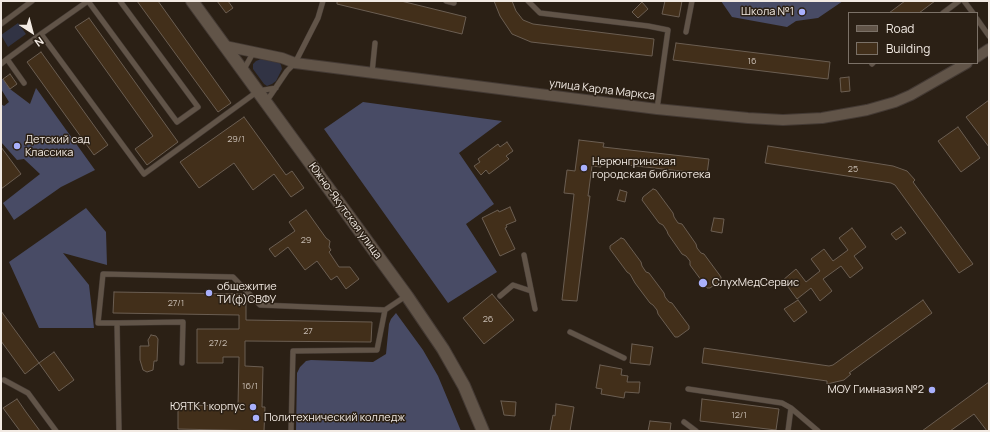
<!DOCTYPE html>
<html>
<head>
<meta charset="utf-8">
<style>
	body { margin:0 }
	#map { position:relative; width:990px; height:432px; overflow:hidden; background:#2b2015; font-family:Manrope,sans-serif }
	canvas { display:block }
	.frame { position:absolute; inset:0; border:2px solid #f2eae3; pointer-events:none }
	.legend { position:absolute; left:848px; top:12px; width:130px; height:52px; box-sizing:border-box; background:#2b2015; border:1px solid #7b7167; margin:0; padding:5px 7px; list-style:none; font-size:12px; color:#f2eae3 }
	.legend li { display:flex; align-items:center; gap:8px; height:20px }
	.legend b { width:20px; border:1px solid #7b7167 }
	.north { position:absolute; left:12px; top:12px; width:40px; height:40px; -webkit-text-stroke:3px #2b2015; paint-order:stroke; rotate:144deg; font-size:11px; font-weight:700; line-height:16px; text-align:center; color:#f2eae3 }
	.north::after { content:''; display:block; margin:auto; width:14px; height:18px; background:#f2eae3; clip-path:polygon(50% 0,100% 100%,50% 72%,0 100%) }
</style>
</head>
<body>
<div id="map">
<canvas width="990" height="432"></canvas>
<div class="frame"></div>
<ul class="legend">
<li><b style="height:5px;background:#615448"></b>Road</li>
<li><b style="height:11px;background:#422f1a"></b>Building</li>
</ul>
<div class="north">N</div>
</div>
<script>
const g = document.querySelector('canvas').getContext('2d');
g.lineJoin = 'round';
function fill(path, color) { g.fillStyle = color; g.fill(path, 'evenodd'); }
const poly = rows => new Path2D(rows.map(r => 'M' + r).join(''));
function trace(path, color, width, dash) { g.strokeStyle = color; g.lineWidth = width; g.lineCap = dash ? 'butt' : 'round'; g.setLineDash(dash || []); g.stroke(path); }
function drawText(font, color, halo, rows, align = 'center') {
  g.font = font + ' Manrope,sans-serif'; g.lineWidth = 3; g.setLineDash([]); g.textBaseline = 'middle'; g.strokeStyle = halo; g.fillStyle = color; for (const [text, x, y, turn = 0] of rows) {
    g.save(); g.translate(x, y); g.rotate((+turn || 0) * Math.PI / 180); g.textAlign = isNaN(turn) ? turn : align; if (halo) g.strokeText(text, 0, 0); g.fillText(text, 0, 0); g.restore();
  }
}
fill(poly([
	[18,23,26,34,8,47,1,35],
	[261,59,267,59,279,62,281,65,282,69,276,81,272,84,267,86,264,84,253,69,253,64,256,61]
]), '#313344');
fill(poly([
	[721,1,843,1,818,18,796,21,787,27,732,17],
	[1,79,3,79,10,89,30,104,36,88,95,170,61,187,14,220,3,203,40,174,24,159,17,160,1,142,1,104,4,106,9,102,1,89],
	[363,102,502,121,459,153,494,204,466,224,497,272,448,303,324,129],
	[86,208,106,232,107,265,63,253,89,285,94,328,39,328,9,262],
	[396,313,423,350,438,376,461,431,296,431,297,373,300,367,306,361,311,360,373,362,386,354,389,324,391,319]
]), '#484b65');
const building = poly([
	[137,1,158,1,231,103,218,112,137,1],
	[217,1,228,1,233,8,226,13,217,1],
	[337,1,401,1,466,17,462,34,337,4,337,1],
	[494,1,512,1,516,11,523,20,533,24,654,39,652,56,531,42,512,34,500,16,494,1],
	[665,1,682,1,679,17,662,14,665,1],
	[905,1,935,1,919,13,889,13,905,1],
	[642,2,648,9,638,18,632,12,642,2],
	[89,18,178,142,147,165,135,149,153,136,75,27,89,18],
	[676,43,830,62,828,79,673,60,676,43],
	[41,52,108,145,94,155,27,62,41,52],
	[10,74,17,84,10,89,3,79,10,74],
	[849,77,850,91,841,92,840,78,849,77],
	[989,100,989,147,966,117,989,100],
	[244,117,286,175,292,171,304,188,291,197,274,174,253,190,234,163,199,188,180,162,244,117],
	[958,127,980,158,961,172,938,141,958,127],
	[579,140,604,143,603,147,709,159,707,174,601,162,601,167,592,166,588,196,590,196,577,301,562,300,574,194,564,193,567,170,575,171,579,140],
	[507,142,513,151,506,156,509,159,489,174,486,170,481,175,474,166,480,162,478,159,498,144,500,147,507,142],
	[768,146,893,166,907,171,915,180,913,182,973,264,959,273,895,185,891,183,765,163,768,146],
	[1,147,21,174,1,189,1,147],
	[653,189,656,190,673,213,674,217,678,223,682,224,696,244,697,248,701,253,704,254,721,277,721,280,710,288,707,288,690,265,690,261,686,256,682,254,668,234,667,231,663,225,659,223,642,200,643,197,653,189],
	[620,190,627,192,625,202,617,200,620,190],
	[510,207,516,221,506,225,507,227,505,228,515,249,500,256,482,218,498,210,499,212,510,207],
	[306,210,326,238,330,241,329,247,331,250,329,252,339,267,350,267,359,279,346,289,337,276,331,280,317,261,305,270,288,247,275,257,269,249,295,231,289,222,306,210],
	[714,218,724,219,722,233,711,231,714,218],
	[901,227,906,233,896,240,891,234,901,227],
	[852,228,866,247,854,256,863,268,850,278,841,266,823,279,832,291,820,301,811,288,797,299,783,280,796,269,806,282,820,271,811,259,824,249,833,261,848,250,839,238,852,228],
	[621,238,624,239,641,262,642,266,646,272,649,273,664,293,665,297,669,302,672,303,689,326,689,329,678,337,675,337,658,314,657,310,653,305,650,303,635,283,630,274,627,272,610,249,610,246,621,238],
	[114,292,243,294,246,296,246,320,372,322,371,342,245,341,245,366,263,367,262,407,265,407,264,431,178,429,178,405,238,406,239,357,223,357,223,363,197,363,197,329,239,329,239,315,113,313,114,292],
	[492,294,514,320,484,344,463,318,492,294],
	[798,300,807,312,794,322,784,309,798,300],
	[923,300,932,313,849,373,851,374,844,380,827,384,827,381,702,363,704,348,829,366,833,365,923,300],
	[1,311,39,363,25,374,1,341,1,311],
	[151,335,156,336,158,339,157,361,154,361,153,370,147,372,143,370,140,360,140,346,149,346,148,340,151,335],
	[632,344,653,347,650,365,630,363,632,344],
	[54,352,74,380,59,391,39,363,54,352],
	[600,365,622,369,621,375,628,376,627,382,640,382,639,393,625,392,624,398,601,394,602,389,596,388,600,365],
	[989,382,989,431,987,431,974,414,950,431,922,431,989,382],
	[17,399,26,412,40,431,20,431,3,408,17,399],
	[702,399,779,409,776,430,700,421,702,399],
	[501,401,516,402,515,416,504,415,501,401],
	[556,404,574,407,570,431,550,431,553,415,555,416,556,404],
	[650,421,671,423,670,431,648,431,650,421]
]);
fill(building, '#422f1a');
trace(building, '#6b5e52', 1);
const service = poly([
	[88,1,41,34,144,174,258,91,276,88],
	[88,1,177,122,198,107,120,1],
	[446,1,454,3],
	[528,1,540,13,648,26,668,30,657,109],
	[964,1,973,13],
	[943,13,959,1],
	[977,19,989,36],
	[1,24,32,1],
	[686,32,692,1],
	[1,64,7,59],
	[872,64,873,63],
	[243,71,253,53],
	[372,73,375,43],
	[24,83,7,59,41,34],
	[266,102,287,71,295,63,318,18,323,1],
	[524,255,535,309],
	[500,296,513,285,531,291],
	[117,323,183,322,182,363],
	[570,332,624,358],
	[4,380,28,393,56,431],
	[688,389,782,403,791,408,788,431],
	[791,408,818,431],
	[684,422,696,431],
	[119,431,117,323,98,323,103,274,233,277,260,305,385,310,406,296],
	[291,431,293,351,377,350,385,310]
]);
const minor = poly([
	[225,46,282,58,295,63,657,109,748,118,783,120,822,118,867,110,895,102,911,95,967,63],
	[977,57,989,49]
]);
const tertiary = poly([
	[192,1,407,296,443,349,464,386,483,431]
]);
trace(service, '#443a34', 6);
trace(minor, '#443a34', 12);
trace(tertiary, '#443a34', 14);
trace(service, '#615448', 5);
trace(minor, '#615448', 10);
trace(tertiary, '#615448', 12);
for (const [x, y, r, color] of [
	[802,12,4,"#a9b0fc"],
	[17,146,4,"#a9b0fc"],
	[584,168,4,"#a9b0fc"],
	[703,283,5,"#a9b0fc"],
	[209,293,4,"#a9b0fc"],
	[932,390,4,"#a9b0fc"],
	[253,407,4,"#a9b0fc"],
	[256,418,4,"#a9b0fc"]
]) { const dot = new Path2D(); dot.arc(x, y, r, 0, 2 * Math.PI); g.fillStyle = color; g.fill(dot); trace(dot, '#2b2015', 1.5); }
drawText('9px', '#c6bbb1', null, [
	["16",752,61],
	["29/1",236,139],
	["25",853,169],
	["29",306,240],
	["27/1",176,303],
	["26",488,319],
	["27",308,331],
	["27/2",218,343],
	["16/1",250,386],
	["12/1",739,415]
]);
drawText('11px', '#f2eae3', '#2b2015', [
	["Школа №1",794,12,"right"],
	["Детский сад",25,140],
	["Классика",25,153],
	["Нерюнгринская",592,162],
	["городская библиотека",592,175],
	["СлухМедСервис",712,283],
	["общежитие",217,287],
	["ТИ(ф)СВФУ",217,300],
	["МОУ Гимназия №2",924,390,"right"],
	["ЮЯТК 1 корпус",245,407,"right"],
	["Политехнический колледж",264,418]
], 'left');
drawText('11px', '#f2eae3', '#2b2015', [
	["улица Карла Маркса",602,90,7],
	["Южно-Якутская улица",345,211,54]
]);
</script>
</body>
</html>
